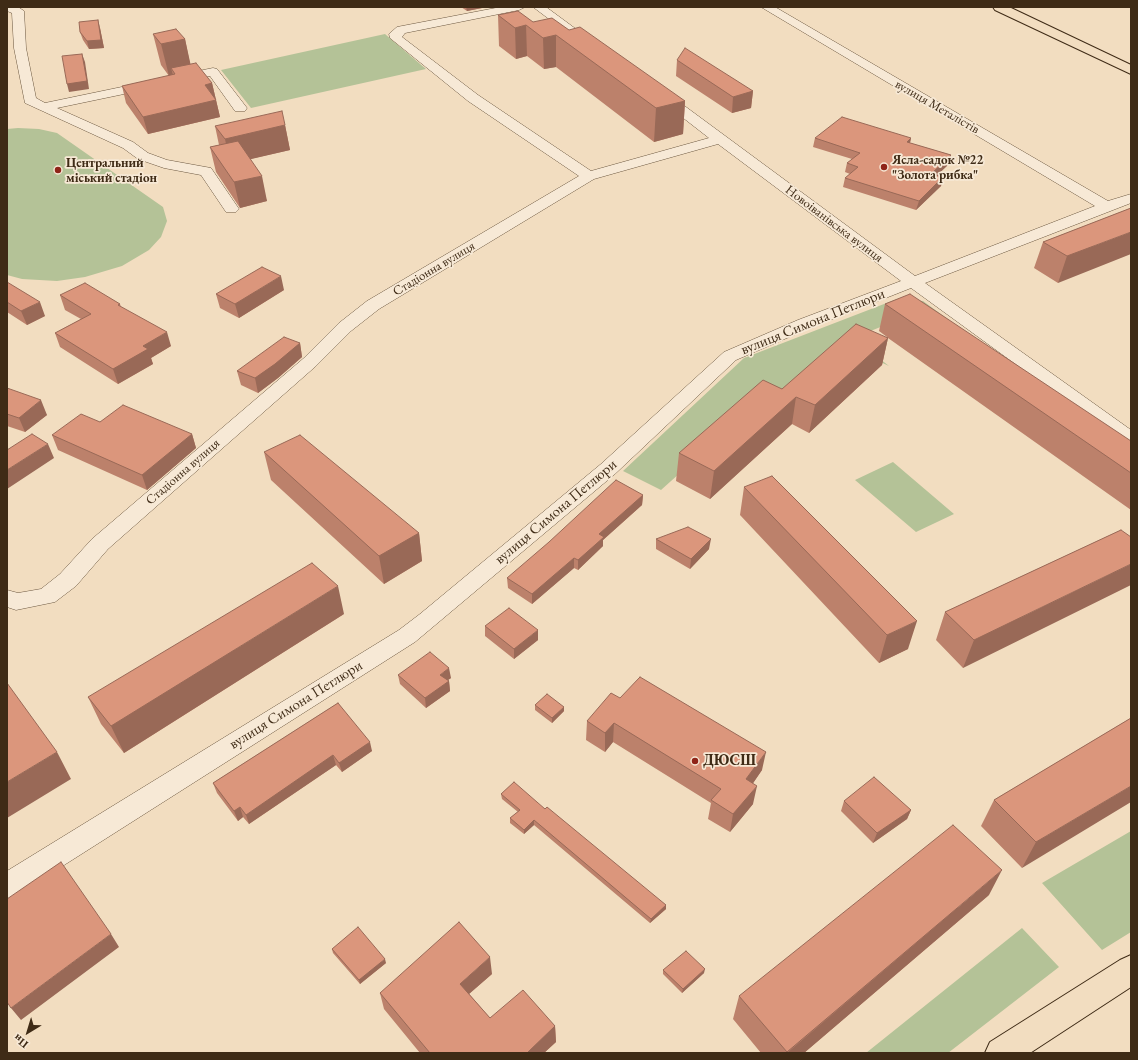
<!DOCTYPE html>
<html>
<head>
<meta charset="utf-8">
<style>
	body { margin:0 }
	#map { position:relative; width:1138px; height:1060px; overflow:hidden; background:#f2ddc0; font-family:"EB Garamond",serif }
	canvas { display:block }
	.frame { position:absolute; inset:0; border:8px solid #3f2b16; pointer-events:none }
	.north { position:absolute; left:8px; top:1012px; width:40px; height:40px; -webkit-text-stroke:3px #f7e9d6; paint-order:stroke; rotate:218deg; font-size:11px; font-weight:700; line-height:16px; text-align:center; color:#3f2b16 }
	.north::after { content:''; display:block; margin:auto; width:14px; height:18px; background:#3f2b16; clip-path:polygon(50% 0,100% 100%,50% 72%,0 100%) }
</style>
</head>
<body>
<div id="map">
<canvas width="1138" height="1060"></canvas>
<div class="frame"></div>
<div class="north">Пн</div>
</div>
<script>
const g = document.querySelector('canvas').getContext('2d');
g.lineJoin = 'round';
function fill(path, color) { g.fillStyle = color; g.fill(path, 'evenodd'); }
const poly = rows => new Path2D(rows.map(r => 'M' + r).join(''));
function trace(path, color, width, dash) { g.strokeStyle = color; g.lineWidth = width; g.lineCap = dash ? 'butt' : 'round'; g.setLineDash(dash || []); g.stroke(path); }
function drawText(font, color, halo, rows, align = 'center') {
  g.font = font + ' "EB Garamond",serif'; g.lineWidth = 3.5; g.setLineDash([]); g.textBaseline = 'middle'; g.strokeStyle = halo; g.fillStyle = color; for (const [text, x, y, turn = 0] of rows) {
    g.save(); g.translate(x, y); g.rotate((+turn || 0) * Math.PI / 180); g.textAlign = isNaN(turn) ? turn : align; if (halo) g.strokeText(text, 0, 0); g.fillText(text, 0, 0); g.restore();
  }
}
fill(poly([
	[385,34,426,69,251,108,221,70],
	[18,128,39,129,57,133,163,207,167,221,161,237,149,250,122,266,85,277,57,281,22,279,7,275,7,129],
	[897,299,923,301,1131,453,903,318,853,338,889,366,849,347,775,411,758,403,661,490,623,471,744,358],
	[893,462,954,514,916,532,855,480],
	[1131,831,1131,932,1102,950,1042,883],
	[1022,928,1059,967,948,1053,866,1053]
]), '#b4c297');
const minor = poly([
	[7,7,18,7,24,11,26,48,36,98,45,103,213,68,217,69,247,108,245,111,235,111,210,76,57,108,133,142,148,153,167,160,211,168,239,209,236,212,226,212,201,175,164,168,138,159,123,148,25,103,14,48,12,13,7,11,7,7],
	[501,7,525,7,519,10,405,33,402,37,478,95,591,171,709,138,655,96,657,93,667,93,915,276,1095,206,761,7,775,7,1108,201,1131,194,1131,203,925,283,1131,430,1131,445,1124,443,911,288,810,328,736,360,615,474,415,642,17,895,7,899,7,871,399,630,420,614,601,464,724,352,798,320,901,281,718,144,594,179,379,309,351,331,316,366,108,549,76,586,55,602,16,610,7,607,7,590,18,593,41,589,60,574,92,539,304,358,339,323,367,301,579,176,468,101,390,38,389,34,397,27,501,7],
	[533,7,546,7,599,46,597,49,589,49,533,7]
]);
const major = poly([
	[993,7,1009,7,1131,65,1131,74,995,10,993,7],
	[1131,955,1131,987,1030,1053,985,1053,990,1042,1120,960,1131,955]
]);
trace(minor, '#6c5840', 1);
trace(major, '#3f2b16', 2);
fill(minor, '#f7e9d6');
fill(major, '#f2ddc0');
fill(poly([
	[461,7,487,7,467,11],
	[498,15,569,30,685,101,683,134,654,142,556,67,544,69,527,56,516,59,499,46],
	[100,28,104,48,89,49,83,40,80,32],
	[153,34,185,39,190,64,212,83,220,117,148,134,126,103,122,86,169,76,161,65],
	[677,60,753,91,751,108,732,113,676,76],
	[285,125,290,150,250,159,267,201,240,208,216,172,210,147,219,145,215,126],
	[815,138,911,138,910,143,951,155,949,164,937,175,943,177,941,186,916,210,843,187,845,178,850,174,845,172,847,163,852,159,813,147],
	[1131,208,1058,283,1034,268,1043,242],
	[7,282,45,316,27,325,7,312],
	[284,290,239,318,220,308,216,294],
	[60,295,120,304,121,307,171,346,151,358,153,364,118,384,60,347,55,333,81,319,65,310],
	[885,304,1131,441,1131,510,888,338,882,365,809,433,792,424,710,499,676,481,679,453,782,389,887,337,879,331],
	[300,343,302,357,278,378,258,393,241,385,237,371],
	[7,388,47,415,25,432,7,426],
	[100,422,192,434,196,448,147,490,58,450,52,435],
	[264,452,419,533,422,561,384,584,271,480],
	[744,487,908,649,879,663,740,515],
	[643,495,642,505,603,540,603,546,578,570,574,568,532,604,508,588,507,578],
	[1121,530,963,668,936,640,945,612],
	[656,539,709,549,690,569,656,549],
	[344,614,124,753,101,724,88,697],
	[485,626,538,640,514,659,485,636],
	[398,675,451,678,448,680,449,681,450,691,426,708,400,684],
	[620,698,762,770,753,783,753,804,730,832,708,819,711,803,613,742,605,752,586,740,587,721],
	[338,703,372,751,342,772,336,765,249,824,243,817,238,821,217,793,213,783],
	[535,705,564,711,552,723,535,710],
	[1131,718,1022,868,981,826,994,800],
	[501,794,545,809,666,909,650,923,534,825,524,834,510,823,510,818,518,812,502,799],
	[844,801,911,810,907,819,873,843,841,811],
	[989,895,804,1053,761,1053,733,1019,739,996],
	[332,949,386,963,360,984,333,953],
	[663,970,704,973,682,993,663,974],
	[492,974,469,994,490,1018,555,1026,556,1042,544,1053,420,1053,384,1009,380,993]
]), '#bc816b');
fill(poly([
	[466,7,487,7,467,11],
	[98,20,100,28,104,48,89,49,87,41],
	[526,25,527,56,516,59,515,28],
	[556,35,556,67,544,69,543,38],
	[185,39,192,71,171,68,173,75,169,76,161,44],
	[82,54,85,62,89,89,69,92,67,84],
	[212,83,216,100,205,85],
	[753,91,751,108,732,113,733,97],
	[216,100,220,117,148,134,143,117],
	[685,101,683,134,654,142,656,108],
	[285,125,290,150,230,164,225,139],
	[911,138,909,147,907,142],
	[951,155,949,164,929,183,931,174],
	[262,176,267,201,240,208,234,182],
	[943,177,941,186,916,210,919,201],
	[1131,232,1131,254,1058,283,1067,256],
	[281,276,284,290,239,318,235,304],
	[40,302,45,316,27,325,21,311],
	[167,332,171,346,151,358,153,364,118,384,113,369,143,346],
	[888,338,882,365,809,433,815,405],
	[300,343,302,357,278,378,258,393,255,378],
	[796,397,792,424,710,499,714,471],
	[41,400,47,415,25,432,19,418],
	[192,434,196,448,147,490,142,475],
	[48,444,54,458,7,489,7,470],
	[643,495,642,505,603,540,603,546,578,570,578,560,599,534],
	[419,533,422,561,384,584,379,556],
	[711,539,709,549,690,569,691,559],
	[574,558,574,568,532,604,532,594],
	[1131,564,1131,585,963,668,974,640],
	[338,586,344,614,124,753,111,726],
	[917,621,908,649,879,663,887,635],
	[538,630,538,640,514,659,514,649],
	[449,668,451,678,442,684,440,675],
	[449,681,450,691,426,708,425,698],
	[564,707,564,711,552,723,552,718],
	[614,723,613,742,605,752,605,733],
	[370,742,372,751,342,772,339,763],
	[57,752,71,779,7,818,7,782],
	[766,752,762,770,743,798,746,779],
	[333,755,336,765,249,824,246,815],
	[757,786,753,804,730,832,733,814],
	[1131,786,1131,802,1022,868,1036,842],
	[240,807,243,817,238,821,234,811],
	[911,810,907,819,873,843,877,833],
	[534,820,534,825,524,834,524,830],
	[1002,870,989,895,804,1053,787,1053],
	[666,905,666,909,650,923,651,919],
	[111,934,119,947,21,1020,11,1008],
	[490,957,492,974,462,1000,460,984],
	[385,959,386,963,360,984,359,980],
	[705,969,704,973,682,993,683,989],
	[555,1026,556,1042,544,1053,527,1053]
]), '#996957');
const building = poly([
	[518,11,533,22,552,18,569,30,580,27,685,101,656,108,556,35,543,38,526,25,515,28,498,15,518,11],
	[98,20,101,40,87,41,80,32,79,22,98,20],
	[176,29,185,39,161,44,153,34,176,29],
	[685,48,753,91,733,97,677,60,685,48],
	[82,54,87,81,67,84,62,56,82,54],
	[196,63,212,83,205,85,216,100,143,117,122,86,175,74,171,68,196,63],
	[282,111,285,125,225,139,215,126,282,111],
	[842,117,911,138,907,142,951,155,931,174,943,177,919,201,845,178,858,167,847,163,860,153,815,138,842,117],
	[238,141,262,176,234,182,210,147,238,141],
	[1131,208,1131,232,1067,256,1043,242,1131,208],
	[262,267,281,276,235,304,216,294,262,267],
	[7,282,40,302,21,311,7,302,7,282],
	[85,283,120,304,118,305,167,332,143,346,148,349,113,369,55,333,91,314,60,295,85,283],
	[910,294,1131,441,1131,473,885,304,910,294],
	[856,324,888,338,815,405,796,397,714,471,679,453,763,380,782,389,856,324],
	[284,337,300,343,275,364,255,378,237,371,284,337],
	[7,388,41,400,19,418,7,414,7,388],
	[123,405,192,434,142,475,52,435,81,414,100,422,123,405],
	[32,434,48,444,7,470,7,450,32,434],
	[300,435,419,533,379,556,264,452,300,435],
	[772,476,917,621,887,635,744,487,772,476],
	[616,480,643,495,599,534,604,537,578,560,574,558,532,594,507,578,549,542,616,480],
	[688,527,711,539,691,559,656,539,688,527],
	[1121,530,1131,537,1131,564,974,640,945,612,1121,530],
	[312,563,338,586,111,726,88,697,312,563],
	[509,608,538,630,514,649,485,626,509,608],
	[430,652,449,668,440,675,449,681,425,698,398,675,430,652],
	[640,677,766,752,746,779,757,786,733,814,711,800,721,789,614,723,605,733,587,721,611,693,620,698,640,677],
	[7,683,57,752,7,782,7,683],
	[547,694,564,707,552,718,535,705,547,694],
	[338,703,370,742,339,763,333,755,246,815,240,807,234,811,213,783,338,703],
	[1131,718,1131,786,1036,842,994,800,1131,718],
	[874,777,911,810,877,833,844,801,874,777],
	[514,782,545,809,547,807,666,905,651,919,534,820,524,830,510,818,520,810,501,794,514,782],
	[953,825,1002,870,787,1052,739,996,953,825],
	[61,862,111,934,11,1008,7,1002,7,899,61,862],
	[459,922,490,957,460,984,490,1018,523,990,555,1026,527,1053,430,1053,380,993,459,922],
	[358,927,385,959,359,980,332,949,358,927],
	[686,951,705,969,683,989,663,970,686,951]
]);
fill(building, '#db967c');
trace(building, '#996957', 1);
for (const [x, y, r, color] of [
	[884,167,4,"#8f2418"],
	[58,170,4,"#8f2418"],
	[695,761,4,"#8f2418"]
]) { const dot = new Path2D(); dot.arc(x, y, r, 0, 2 * Math.PI); g.fillStyle = color; g.fill(dot); trace(dot, '#f7e9d6', 1.5); }
drawText('13px', '#3f2b16', '#f7e9d6', [
	["вулиця Металістів",937,107,30],
	["Новоіванівська вулиця",834,224,37],
	["Стадіонна вулиця",434,269,-31],
	["Стадіонна вулиця",183,472,-41]
]);
drawText('bold 13px', '#3f2b16', '#f7e9d6', [
	["Ясла-садок №22",892,160],
	["\"Золота рибка\"",892,175],
	["Центральний",66,163],
	["міський стадіон",66,178]
], 'left');
drawText('15px', '#3f2b16', '#f7e9d6', [
	["вулиця Симона Петлюри",813,322,-22],
	["вулиця Симона Петлюри",556,512,-40],
	["вулиця Симона Петлюри",296,705,-32]
]);
drawText('bold 15px', '#3f2b16', '#f7e9d6', [
	["ДЮСШ",703,761]
], 'left');
</script>
</body>
</html>
